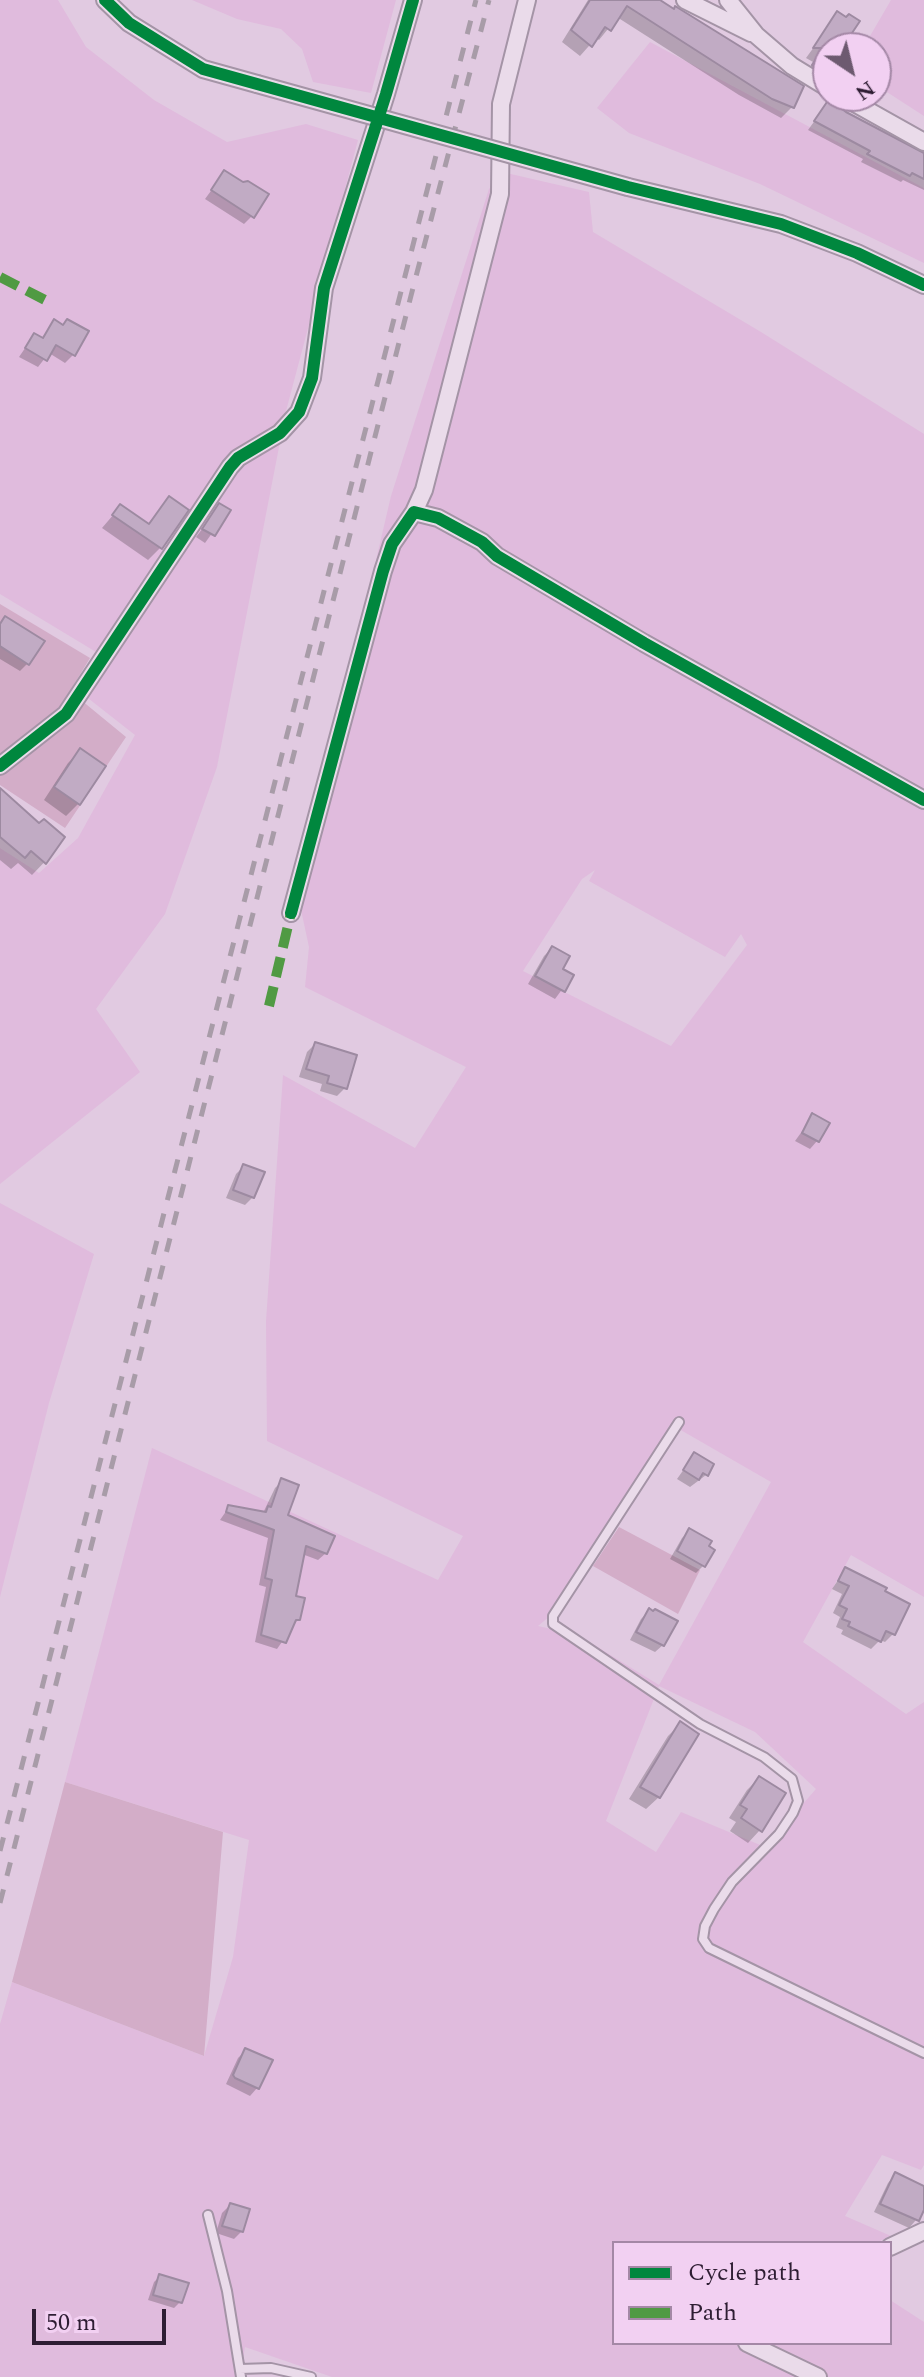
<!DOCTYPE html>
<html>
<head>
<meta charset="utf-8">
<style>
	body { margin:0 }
	#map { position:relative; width:924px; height:2377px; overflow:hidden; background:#e1cae1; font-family:Spectral,serif }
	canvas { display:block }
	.legend { position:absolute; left:612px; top:2241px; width:280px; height:104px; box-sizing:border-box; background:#f2d0f2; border:2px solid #a488a6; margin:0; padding:10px 14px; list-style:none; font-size:24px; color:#2e1d33 }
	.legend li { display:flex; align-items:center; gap:16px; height:40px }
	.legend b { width:40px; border:2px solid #a488a6 }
	.north { position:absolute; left:812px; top:32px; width:80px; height:80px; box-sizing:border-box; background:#f2d0f2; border:2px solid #a488a6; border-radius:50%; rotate:145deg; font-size:22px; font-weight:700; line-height:32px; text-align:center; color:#2e1d33 }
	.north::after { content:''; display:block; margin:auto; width:28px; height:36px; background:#6d5a70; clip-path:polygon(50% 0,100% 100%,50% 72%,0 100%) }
	.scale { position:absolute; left:32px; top:2309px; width:134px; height:36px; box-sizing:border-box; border:4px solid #2e1d33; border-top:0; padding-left:10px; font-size:24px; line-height:28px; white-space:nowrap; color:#2e1d33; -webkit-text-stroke:6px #f2d0f2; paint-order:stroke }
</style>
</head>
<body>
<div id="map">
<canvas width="924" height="2377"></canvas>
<ul class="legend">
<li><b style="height:10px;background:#00873e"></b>Cycle path</li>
<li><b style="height:10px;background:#509a43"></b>Path</li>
</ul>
<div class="north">N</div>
<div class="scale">50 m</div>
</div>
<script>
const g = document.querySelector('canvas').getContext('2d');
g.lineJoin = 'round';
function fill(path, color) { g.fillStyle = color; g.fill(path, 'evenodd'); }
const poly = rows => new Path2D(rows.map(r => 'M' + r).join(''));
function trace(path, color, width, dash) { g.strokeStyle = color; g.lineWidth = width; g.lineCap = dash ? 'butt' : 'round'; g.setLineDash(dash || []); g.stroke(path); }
fill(poly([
	[0,0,58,0,86,47,154,100,227,142,306,124,358,140,286,411,217,767,165,914,96,1009,140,1072,0,1184,0,848,39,873,78,838,135,735,84,695,101,655,0,594],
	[192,0,396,0,371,93,313,82,302,49,281,29,237,19],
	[891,0,924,0,924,116,876,85,876,48,863,48],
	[650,42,924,188,924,263,760,184,629,133,597,108],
	[502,172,589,192,593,232,761,332,924,434,924,1597,851,1555,803,1642,906,1714,924,1702,924,2165,921,2170,882,2155,845,2216,891,2236,876,2243,614,2243,614,2343,890,2343,890,2300,924,2322,924,2377,332,2377,245,2347,240,2377,0,2377,0,2024,12,1982,204,2056,233,1957,249,1840,65,1782,152,1448,438,1580,463,1536,267,1441,266,1321,283,1075,415,1148,466,1067,305,987,309,947,300,905,308,850,391,496,489,189],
	[595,870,589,881,725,957,741,934,747,945,671,1046,523,971,582,879],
	[672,1425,771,1482,659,1685,578,1635,538,1626,569,1600],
	[659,1686,755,1732,816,1789,765,1847,681,1812,656,1852,606,1821],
	[0,1203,94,1254,49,1403,0,1597]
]), '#e0bbdd');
fill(poly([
	[0,604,90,658,70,691,126,737,65,828,0,785],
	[619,1527,700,1570,678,1614,593,1566],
	[65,1782,223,1832,204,2056,12,1982]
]), '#d3adc8');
fill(poly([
	[588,0,656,0,792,107,781,118,739,95,620,19,616,19,599,40,596,38,580,56,562,42],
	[838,14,840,48,828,48,828,79,806,74,813,62,806,58],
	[829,101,845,113,924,154,924,190,903,180,901,182,861,162,863,159,808,130],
	[224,173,252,216,244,224,205,199],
	[54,322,73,355,65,363,49,353,38,367,19,357,34,335,41,339],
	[169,499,186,510,160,548,148,560,102,528,120,507,147,525],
	[220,506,228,511,205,543,196,537],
	[0,624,28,663,20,671,0,659],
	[80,751,79,803,66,816,44,800,68,763],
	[0,797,55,851,32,875,18,863,11,869,0,860],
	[552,948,561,969,572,976,555,999,528,984,544,956],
	[315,1044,345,1088,337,1096,320,1091,322,1084,299,1077,307,1052],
	[813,1116,817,1141,810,1149,795,1141],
	[244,1166,253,1197,245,1205,226,1198,236,1174],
	[694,1455,706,1475,690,1487,677,1479],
	[282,1481,286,1516,326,1553,318,1560,302,1554,293,1598,298,1619,277,1649,255,1642,266,1587,259,1585,268,1538,220,1520,229,1507,263,1513,275,1488],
	[690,1530,706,1547,704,1565,696,1573,670,1559,682,1538],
	[845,1570,882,1592,893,1634,885,1642,880,1640,871,1649,841,1634,843,1630,836,1627,840,1617,833,1613,842,1594,832,1589],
	[649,1611,663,1645,655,1652,630,1640,641,1619],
	[680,1724,659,1797,646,1809,629,1799,668,1736],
	[759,1778,760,1830,748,1843,730,1831,736,1822,729,1818,747,1790],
	[246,2050,257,2088,250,2096,226,2084,238,2058],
	[895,2175,924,2188,924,2205,916,2220,909,2228,874,2212,888,2183],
	[230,2205,242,2231,234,2239,216,2233,222,2213],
	[160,2276,180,2302,174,2308,148,2300,154,2282]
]), '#0003');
const building = poly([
	[590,0,660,0,674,9,675,6,804,86,794,108,772,99,627,6,611,31,605,27,592,47,571,30,590,0],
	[837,11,846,17,849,14,860,21,842,48,828,48,828,75,812,65,823,48,813,48,837,11],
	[829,99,846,112,924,153,924,179,912,173,910,176,867,154,870,151,814,121,829,99],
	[224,170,243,182,248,181,269,194,254,218,211,190,224,170],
	[54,319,63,325,67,319,89,331,75,356,56,345,47,361,25,348,34,333,43,338,54,319],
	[169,496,189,510,162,549,112,515,120,504,149,524,169,496],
	[219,503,231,510,215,536,202,529,219,503],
	[5,616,45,641,29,665,0,646,0,624,5,616],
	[80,748,106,766,80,805,54,787,80,748],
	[0,788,39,823,44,819,65,837,46,864,31,851,25,858,0,837,0,788],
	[552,946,570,956,563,969,574,975,565,992,535,976,552,946],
	[315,1042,357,1055,347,1089,327,1083,329,1076,306,1069,315,1042],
	[812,1113,830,1123,819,1142,802,1133,812,1113],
	[243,1164,265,1172,254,1198,233,1190,243,1164],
	[694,1452,714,1464,708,1476,703,1473,699,1480,683,1470,694,1452],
	[281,1478,299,1485,288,1515,335,1536,327,1554,306,1546,296,1596,305,1598,300,1620,296,1620,286,1643,261,1635,272,1580,265,1578,274,1530,226,1512,228,1505,266,1512,268,1506,271,1507,281,1478],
	[689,1528,712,1541,709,1546,715,1550,705,1567,677,1551,689,1528],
	[845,1567,887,1588,885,1591,910,1604,895,1635,886,1631,881,1642,848,1626,850,1622,842,1619,847,1609,839,1605,849,1586,838,1581,845,1567],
	[649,1608,653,1611,655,1609,678,1621,664,1646,636,1632,649,1608],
	[680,1721,699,1734,660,1798,640,1787,680,1721],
	[759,1776,786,1793,762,1832,741,1818,747,1809,740,1805,759,1776],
	[245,2048,273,2060,259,2089,235,2078,233,2075,245,2048],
	[895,2172,924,2186,924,2210,919,2221,880,2204,895,2172],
	[230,2203,250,2209,243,2232,222,2226,230,2203],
	[159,2274,189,2283,182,2303,153,2295,159,2274]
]);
fill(building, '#c1abc4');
trace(building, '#9d8aa1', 2);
const service = poly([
	[679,1422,553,1616,553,1624,700,1724,764,1757,792,1779,798,1801,793,1813,779,1834,732,1882,714,1909,705,1926,703,1939,709,1948,924,2053],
	[208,2215,227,2291,241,2377],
	[240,2369,271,2368,311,2377]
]);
const minor = poly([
	[105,0,129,23,203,69,257,84],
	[685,0,751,33],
	[728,0,756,35,792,66,828,88],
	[842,96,924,142],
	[628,187,781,224,857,253,924,285],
	[414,512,424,490,500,194,501,104,527,0],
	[0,766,66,714,230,467,238,458,280,433,299,412,312,378,324,288,386,94,413,0],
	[291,913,383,571,392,544,414,512,438,518,482,542,497,556,644,643,924,800],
	[890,2247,924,2231],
	[747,2343,818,2377]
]);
trace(service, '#a494a6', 12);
trace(minor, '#a494a6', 20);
trace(service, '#eadbea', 8);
trace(minor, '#eadbea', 16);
trace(poly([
	[0,1851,476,0],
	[0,1903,414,284,489,0]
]), '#a89ca8', 5, [14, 14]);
const minorBridge = poly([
	[257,84,628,187]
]);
trace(minorBridge, '#a494a6', 20, []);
trace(minorBridge, '#eadbea', 16);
trace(poly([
	[0,277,51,303],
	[269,1006,291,913]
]), '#509a43', 10, [20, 10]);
trace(poly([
	[105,0,129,23,203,69,628,187,781,224,857,253,924,285],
	[0,766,66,714,230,467,238,458,280,433,299,412,312,378,324,288,386,94,413,0],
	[291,913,383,571,392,544,414,512,438,518,482,542,497,556,644,643,924,800]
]), '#00873e', 12);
</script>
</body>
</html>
